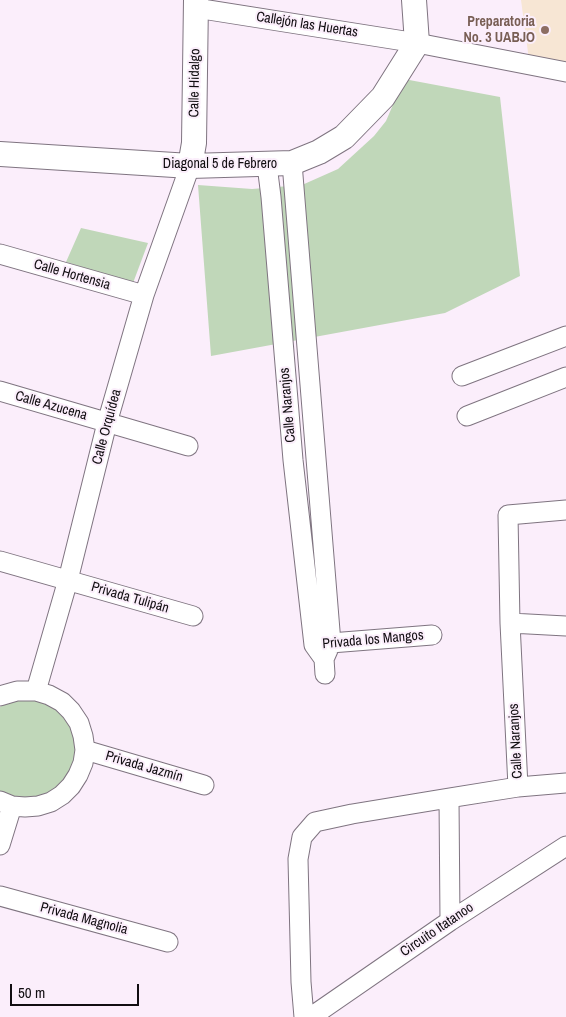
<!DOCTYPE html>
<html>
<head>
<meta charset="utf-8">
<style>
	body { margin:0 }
	#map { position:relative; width:566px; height:1017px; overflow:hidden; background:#fbeefb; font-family:"Archivo Narrow",sans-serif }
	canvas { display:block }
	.scale { position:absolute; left:10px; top:984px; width:129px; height:22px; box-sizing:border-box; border:2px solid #110d11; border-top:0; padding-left:6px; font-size:15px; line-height:18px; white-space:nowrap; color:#110d11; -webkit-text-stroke:4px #fbeefb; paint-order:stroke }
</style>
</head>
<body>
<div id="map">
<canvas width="566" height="1017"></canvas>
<div class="scale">50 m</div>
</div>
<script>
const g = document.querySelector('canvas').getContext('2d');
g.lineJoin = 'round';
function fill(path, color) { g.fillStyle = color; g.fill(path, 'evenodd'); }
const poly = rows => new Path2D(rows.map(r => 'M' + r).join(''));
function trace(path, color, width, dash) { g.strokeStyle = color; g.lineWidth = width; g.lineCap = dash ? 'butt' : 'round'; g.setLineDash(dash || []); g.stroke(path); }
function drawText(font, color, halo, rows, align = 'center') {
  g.font = font + ' "Archivo Narrow",sans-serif'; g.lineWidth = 4; g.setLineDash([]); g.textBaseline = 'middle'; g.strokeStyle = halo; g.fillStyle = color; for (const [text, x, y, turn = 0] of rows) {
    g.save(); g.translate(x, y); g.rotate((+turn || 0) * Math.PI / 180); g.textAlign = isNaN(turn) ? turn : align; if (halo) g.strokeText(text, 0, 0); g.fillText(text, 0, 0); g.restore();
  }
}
fill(poly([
	[521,0,566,0,566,66,529,60]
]), '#f7e6d4');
fill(poly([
	[404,79,500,97,520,276,445,313,211,356,198,185,252,189,302,185,338,169,374,136,386,121],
	[81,228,148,243,133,283,66,262],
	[25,698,56,705,76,729,78,761,61,788,32,800,14,797,0,791,0,707,7,702]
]), '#c0d7b9');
const minor = poly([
	[196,8,417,43,566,72],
	[292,163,331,643,324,659,325,674],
	[267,165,271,197,293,460,314,645,324,659],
	[0,254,144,295],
	[462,376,566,336],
	[0,391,188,446],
	[467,416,566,377],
	[0,561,193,616],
	[510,623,566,626],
	[318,644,432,635],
	[36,691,68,580,107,423,144,295,190,166],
	[0,696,17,691,36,691,49,695,62,702,71,711,79,723,83,736,85,750,83,763,78,775,71,786,62,795,51,802,38,806,25,807,12,806,0,801],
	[85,750,204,785],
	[518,787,510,623,508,515,566,510],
	[449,798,450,921],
	[0,845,12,806],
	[0,896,168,942],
	[304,1017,301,982,298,859,302,837,315,822,352,814,449,798,518,787,566,783],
	[311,1017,450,921,566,846]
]);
const major = poly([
	[0,154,190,166,292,163,319,152,344,137,383,97,417,43,414,0],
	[190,166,194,143,196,0]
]);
trace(minor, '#7f7480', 21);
trace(major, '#7f7480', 26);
trace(minor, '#fff', 19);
trace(major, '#fff', 24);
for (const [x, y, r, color] of [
	[545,30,5,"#8d6e63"]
]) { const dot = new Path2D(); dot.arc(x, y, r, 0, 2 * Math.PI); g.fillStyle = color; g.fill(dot); trace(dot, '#fbeefb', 2); }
drawText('bold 14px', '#785e54', '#fbeefb', [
	["Preparatoria",535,22],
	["No. 3 UABJO",535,38]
], 'right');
drawText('14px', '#110d11', '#fbeefb', [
	["Callejón las Huertas",307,25,9],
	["Calle Hidalgo",195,83,-89],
	["Diagonal 5 de Febrero",220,164],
	["Calle Hortensia",72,275,16],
	["Calle Naranjos",288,405,-95],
	["Calle Azucena",51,406,16],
	["Calle Orquídea",107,427,-75],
	["Privada Tulipán",130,598,16],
	["Privada los Mangos",373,640,-5],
	["Calle Naranjos",516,741,-93],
	["Privada Jazmín",144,767,16],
	["Privada Magnolia",84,919,15],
	["Circuito Itatanoo",437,930,-34]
]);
</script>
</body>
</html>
